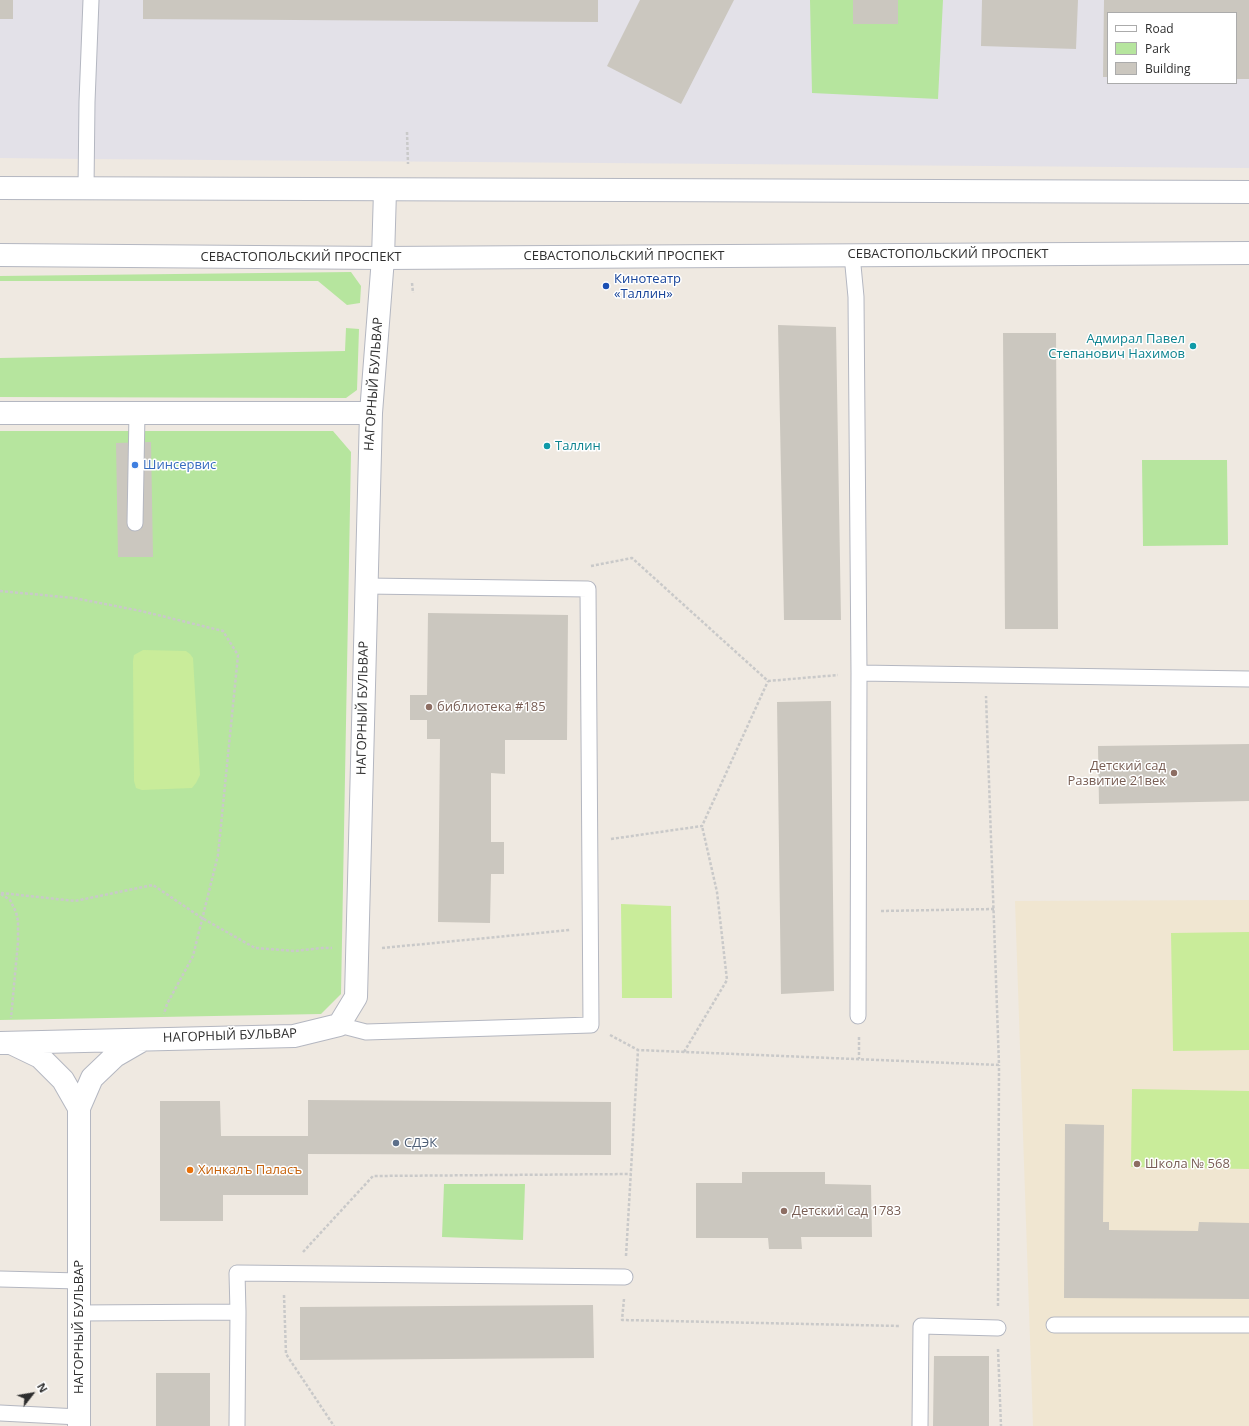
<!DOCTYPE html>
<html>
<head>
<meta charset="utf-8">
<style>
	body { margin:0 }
	#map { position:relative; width:1249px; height:1426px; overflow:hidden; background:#efe9e1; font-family:"Open Sans",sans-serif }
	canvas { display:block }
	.legend { position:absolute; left:1107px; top:12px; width:130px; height:72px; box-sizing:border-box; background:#fff; border:1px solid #ababab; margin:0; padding:5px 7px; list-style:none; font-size:12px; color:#2e2e2e }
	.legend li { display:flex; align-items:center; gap:8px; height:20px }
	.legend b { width:20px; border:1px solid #ababab }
	.north { position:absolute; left:12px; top:1374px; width:40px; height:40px; -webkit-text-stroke:3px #fff; paint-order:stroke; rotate:59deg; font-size:11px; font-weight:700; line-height:16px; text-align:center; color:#2e2e2e }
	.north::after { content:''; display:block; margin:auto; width:14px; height:18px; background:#2e2e2e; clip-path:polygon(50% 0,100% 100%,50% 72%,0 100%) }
</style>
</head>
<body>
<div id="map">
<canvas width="1249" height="1426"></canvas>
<ul class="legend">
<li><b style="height:5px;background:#fff"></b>Road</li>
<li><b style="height:11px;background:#b6e59e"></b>Park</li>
<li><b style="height:11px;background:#cbc7bf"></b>Building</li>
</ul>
<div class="north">N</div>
</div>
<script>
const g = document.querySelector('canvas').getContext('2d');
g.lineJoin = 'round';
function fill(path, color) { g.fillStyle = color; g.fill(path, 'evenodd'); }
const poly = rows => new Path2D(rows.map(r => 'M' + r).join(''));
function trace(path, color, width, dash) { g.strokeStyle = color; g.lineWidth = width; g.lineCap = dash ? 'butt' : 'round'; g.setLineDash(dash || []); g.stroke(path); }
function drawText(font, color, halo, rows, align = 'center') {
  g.font = font + ' "Open Sans",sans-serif'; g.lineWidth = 3; g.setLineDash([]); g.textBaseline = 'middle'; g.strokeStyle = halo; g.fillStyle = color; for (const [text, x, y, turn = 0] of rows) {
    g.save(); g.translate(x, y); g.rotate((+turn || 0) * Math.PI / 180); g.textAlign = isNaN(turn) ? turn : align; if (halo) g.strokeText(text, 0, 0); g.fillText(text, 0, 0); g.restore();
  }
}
fill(poly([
	[0,0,1249,0,1249,168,86,159,0,158],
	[1108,13,1236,13,1236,83,1108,83]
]), '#e3e1e8');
fill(poly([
	[1249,900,1249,1426,1033,1426,1015,901]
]), '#f0e6d1');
fill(poly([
	[810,0,943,0,938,99,812,93],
	[351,272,361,286,360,303,347,305,318,281,0,281,0,276],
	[346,328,359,329,357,390,346,398,0,397,0,358,345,351],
	[0,431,333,431,351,452,341,994,321,1014,0,1020],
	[1142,460,1227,460,1228,545,1143,546],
	[444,1184,525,1184,523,1240,442,1237]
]), '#b6e59e');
fill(poly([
	[143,650,186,651,190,654,193,658,200,775,196,783,192,788,142,790,136,788,134,781,133,661,134,655],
	[621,904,671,906,672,998,622,998],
	[1249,932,1249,1050,1173,1051,1171,933],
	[1132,1089,1249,1091,1249,1169,1131,1167]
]), '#c9ec9a');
fill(poly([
	[0,0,13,0,13,19,0,19],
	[143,0,598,0,598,22,143,19],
	[640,0,734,0,681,104,607,66],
	[853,0,898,0,898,24,853,24],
	[982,0,1078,0,1076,49,981,46],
	[1104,0,1249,0,1249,79,1236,79,1236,13,1108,13,1108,77,1103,77],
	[778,325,836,327,841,620,784,620],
	[1003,333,1056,333,1058,629,1005,629],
	[151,442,153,557,118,557,116,443],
	[428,613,568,615,567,740,505,740,505,774,491,773,491,842,504,842,504,874,491,874,490,923,438,922,440,739,427,739,427,720,410,720,410,695,427,695],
	[831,701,834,991,781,994,777,702],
	[1249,744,1249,801,1099,804,1098,746],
	[308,1100,611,1102,611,1155,308,1154,308,1195,223,1195,223,1221,160,1221,160,1101,220,1101,221,1136,308,1136],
	[1065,1124,1104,1125,1103,1222,1109,1222,1109,1230,1198,1231,1199,1222,1249,1223,1249,1299,1064,1298],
	[742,1172,825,1172,825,1184,871,1185,872,1237,801,1237,802,1249,769,1249,768,1238,696,1238,696,1183,742,1183],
	[593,1305,594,1358,300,1360,300,1307],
	[934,1356,989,1356,989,1426,933,1426],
	[156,1373,210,1373,210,1426,156,1426]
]), '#cbc7bf');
const lane = poly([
	[86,188,87,102,91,0],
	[852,255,856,297,859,673,858,1016],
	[135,523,137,413],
	[859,673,1249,679],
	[339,1025,366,1032,591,1025,588,589,366,586],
	[0,1279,79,1281],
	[238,1312,237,1273,625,1277],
	[79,1313,238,1312,237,1426],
	[1054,1325,1249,1325],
	[0,1413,79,1417],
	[920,1426,921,1326,998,1328]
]);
const street = poly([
	[0,413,371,413],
	[0,1043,294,1036,339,1025,356,997,371,413,383,258,385,191],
	[13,1044,40,1057,63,1080,79,1108],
	[79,1426,79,1108,92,1078,115,1056,141,1041]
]);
const secondary = poly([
	[0,188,1249,192],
	[0,255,383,258,1249,253]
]);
trace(lane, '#b4b7c1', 17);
trace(street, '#b4b7c1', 24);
trace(secondary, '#b4b7c1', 24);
trace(poly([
	[407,132,408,164],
	[412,283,413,293],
	[591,566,632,558,768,681,838,675],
	[0,591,74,598,141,611,223,631,238,655,218,855,193,956,167,1004,164,1014],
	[611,839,702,826,768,681],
	[1,893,75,901,153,885,202,918,255,948,295,951,322,948,332,948],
	[1,894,10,900,16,912,18,921,18,942,11,1018],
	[881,911,994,909],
	[382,948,570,930],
	[610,1035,638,1050,999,1065,986,696],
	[859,1037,859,1059],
	[684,1052,727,980,717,892,702,826],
	[303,1252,373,1176,631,1174],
	[626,1256,638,1050],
	[284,1295,286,1354,334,1426],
	[624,1299,622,1320,900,1326],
	[998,1306,999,1065],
	[998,1349,1001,1426]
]), '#c9c9c9', 2.5, [3, 2]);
trace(lane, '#fff', 15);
trace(street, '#fff', 22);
trace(secondary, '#fff', 22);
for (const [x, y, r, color] of [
	[606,286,4,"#1a4fb4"],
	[1193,346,4,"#0f9aa8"],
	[547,446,4,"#0f9aa8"],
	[135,465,4,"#3f7fe0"],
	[429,707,4,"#8d6e63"],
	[1174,773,4,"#8d6e63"],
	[396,1143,4,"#5c6f8a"],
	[1137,1164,4,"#8d6e63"],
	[190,1170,4,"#e8710a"],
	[784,1211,4,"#8d6e63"]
]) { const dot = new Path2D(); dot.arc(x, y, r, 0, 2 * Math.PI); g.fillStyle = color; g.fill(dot); trace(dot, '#fff', 1.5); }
drawText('13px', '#2e2e2e', '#fff', [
	["СЕВАСТОПОЛЬСКИЙ ПРОСПЕКТ",948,254],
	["СЕВАСТОПОЛЬСКИЙ ПРОСПЕКТ",624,256],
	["СЕВАСТОПОЛЬСКИЙ ПРОСПЕКТ",301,257],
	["НАГОРНЫЙ БУЛЬВАР",374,384,-86],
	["НАГОРНЫЙ БУЛЬВАР",363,708,-89],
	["НАГОРНЫЙ БУЛЬВАР",230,1036,-2],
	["НАГОРНЫЙ БУЛЬВАР",79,1327,-90]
]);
drawText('13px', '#164399', '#fff', [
	["Кинотеатр",614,279],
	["«Таллин»",614,294]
], 'left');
drawText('13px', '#0d838f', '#fff', [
	["Адмирал Павел",1185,339],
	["Степанович Нахимов",1185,354],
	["Таллин",555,446,"left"]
], 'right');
drawText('13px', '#366cbe', '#fff', [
	["Шинсервис",143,465]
], 'left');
drawText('13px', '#785e54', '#fff', [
	["библиотека #185",437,707],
	["Детский сад",1166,766,"right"],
	["Развитие 21век",1166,781,"right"],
	["Школа № 568",1145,1164],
	["Детский сад 1783",792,1211]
], 'left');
drawText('13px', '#4e5e75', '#fff', [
	["СДЭК",404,1143]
], 'left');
drawText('13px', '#c56008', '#fff', [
	["Хинкалъ Паласъ",198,1170]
], 'left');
</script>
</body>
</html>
